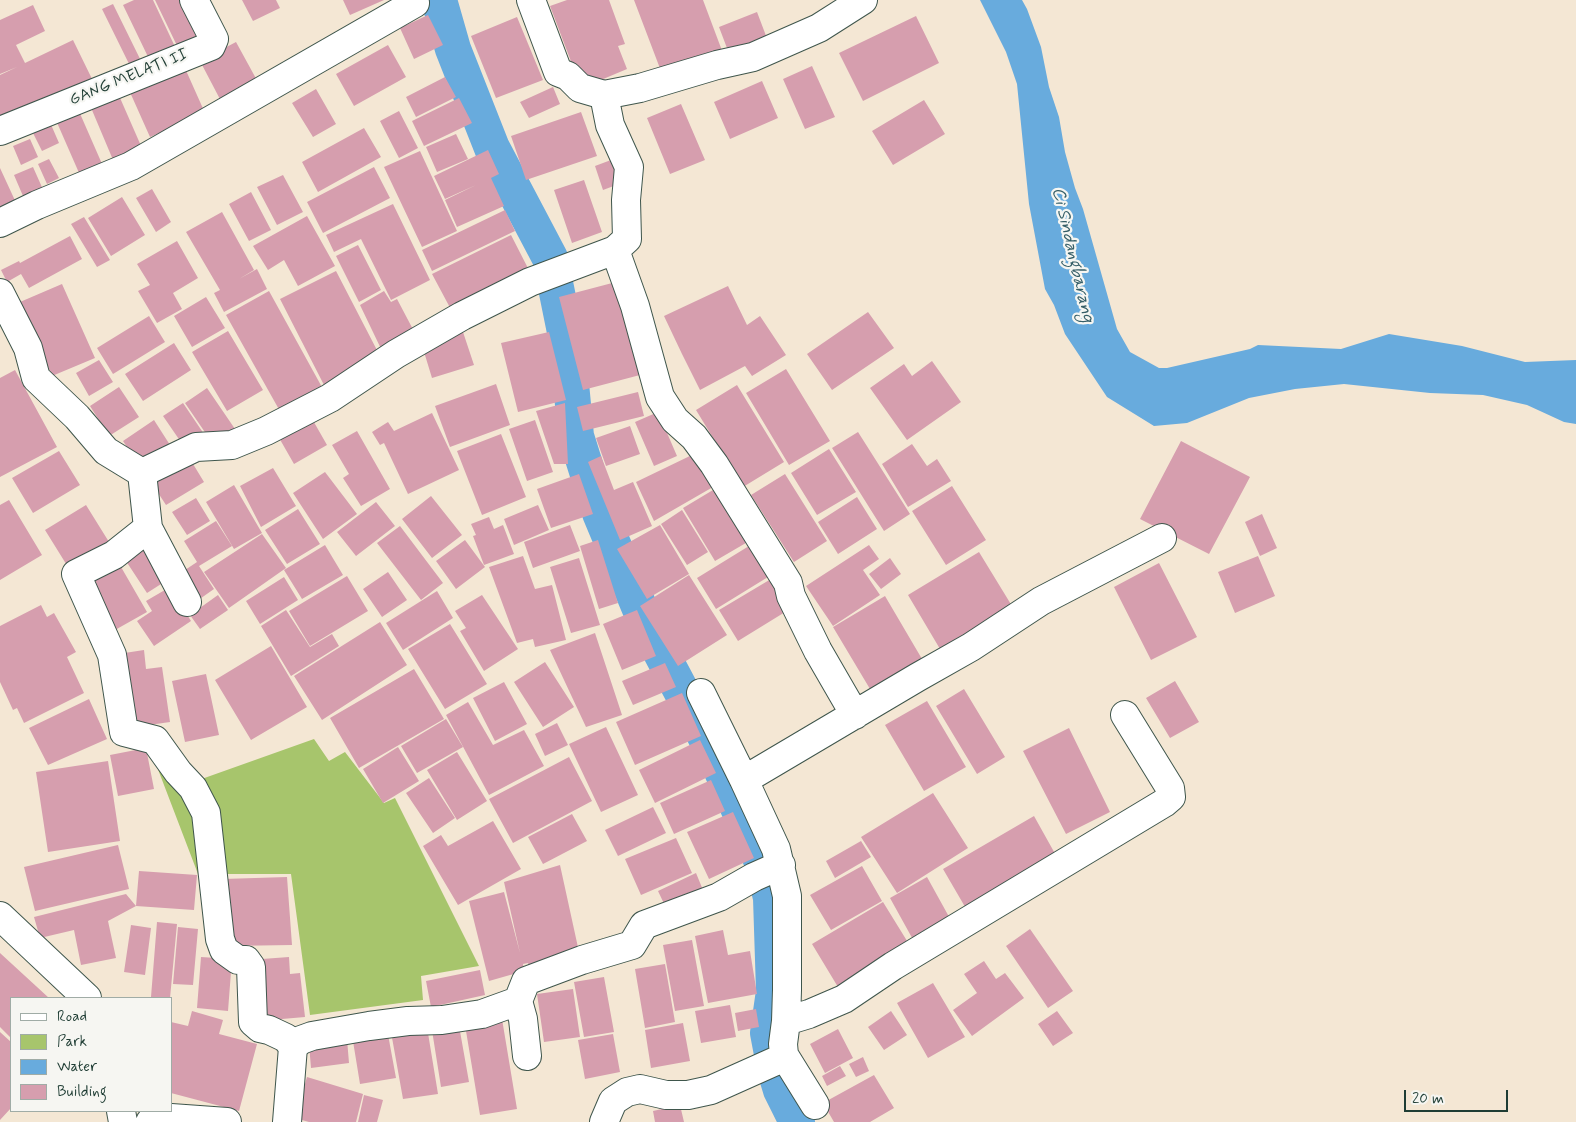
<!DOCTYPE html>
<html>
<head>
<meta charset="utf-8">
<style>
	body { margin:0 }
	#map { position:relative; width:1576px; height:1122px; overflow:hidden; background:#f4e7d4; font-family:Mynerve,sans-serif }
	canvas { display:block }
	.legend { position:absolute; left:10px; top:997px; width:162px; height:115px; box-sizing:border-box; background:#f6f6f2; border:1px solid #a0aca6; margin:0; padding:6px 9px; list-style:none; font-size:15px; color:#1f3d34 }
	.legend li { display:flex; align-items:center; gap:10px; height:25px }
	.legend b { width:25px; border:1px solid #a0aca6 }
	.scale { position:absolute; left:1404px; top:1090px; width:104px; height:22px; box-sizing:border-box; border:2px solid #1f3d34; border-top:0; padding-left:6px; font-size:15px; line-height:18px; white-space:nowrap; color:#1f3d34; -webkit-text-stroke:4px #f6f6f2; paint-order:stroke }
</style>
</head>
<body>
<div id="map">
<canvas width="1576" height="1122"></canvas>
<ul class="legend">
<li><b style="height:6px;background:#fff"></b>Road</li>
<li><b style="height:14px;background:#a7c56c"></b>Park</li>
<li><b style="height:14px;background:#68abdd"></b>Water</li>
<li><b style="height:14px;background:#d69eae"></b>Building</li>
</ul>
<div class="scale">20 m</div>
</div>
<script>
const g = document.querySelector('canvas').getContext('2d');
g.lineJoin = 'round';
function fill(path, color) { g.fillStyle = color; g.fill(path, 'evenodd'); }
const poly = rows => new Path2D(rows.map(r => 'M' + r).join(''));
function trace(path, color, width, dash) { g.strokeStyle = color; g.lineWidth = width; g.lineCap = dash ? 'butt' : 'round'; g.setLineDash(dash || []); g.stroke(path); }
function drawText(font, color, halo, rows, align = 'center') {
  g.font = font + ' Mynerve,sans-serif'; g.lineWidth = 4.5; g.setLineDash([]); g.textBaseline = 'middle'; g.strokeStyle = halo; g.fillStyle = color; for (const [text, x, y, turn = 0] of rows) {
    g.save(); g.translate(x, y); g.rotate((+turn || 0) * Math.PI / 180); g.textAlign = isNaN(turn) ? turn : align; if (halo) g.strokeText(text, 0, 0); g.fillText(text, 0, 0); g.restore();
  }
}
fill(poly([
	[314,739,329,761,345,752,384,803,395,798,479,966,421,976,423,1000,310,1015,291,874,198,874,151,751,173,740,196,781]
]), '#a7c56c');
fill(poly([
	[980,0,1022,0,1027,9,1041,47,1049,87,1059,117,1065,152,1075,188,1083,209,1117,329,1130,352,1159,368,1167,368,1250,349,1258,345,1341,349,1389,334,1462,346,1525,362,1576,360,1576,424,1564,422,1527,405,1483,395,1430,393,1344,384,1295,389,1249,398,1187,423,1154,426,1107,397,1065,334,1054,305,1045,289,1029,204,1017,84,1006,52]
]), '#68abdd');
trace(poly([
	[439,0,453,49,492,148,550,258,567,342,576,436,600,513,648,628,713,751,763,864,771,898,774,991,768,1033,775,1070,781,1090,797,1122]
]), '#68abdd', 36);
fill(poly([
	[134,0,153,0,177,51,151,63,123,5],
	[155,0,184,0,205,43,181,54],
	[242,0,276,0,280,8,253,21],
	[343,0,384,0,350,15],
	[567,0,609,0,625,44,618,46,627,69,589,85,572,64,550,6],
	[634,0,703,0,724,56,664,79],
	[113,4,144,67,133,72,102,9],
	[33,5,45,31,16,45,25,63,73,40,93,81,0,125,0,75,17,67,0,74,0,20],
	[757,12,768,41,730,56,719,27],
	[428,15,443,45,414,59,400,28],
	[916,16,939,63,863,101,839,53],
	[517,17,543,80,496,98,471,36],
	[236,42,259,84,222,103,200,61],
	[388,45,406,77,354,106,336,74],
	[184,66,205,113,150,137,129,90],
	[812,66,835,117,805,129,783,79],
	[445,77,456,97,416,117,406,97],
	[762,81,778,118,730,139,714,102],
	[553,87,560,104,529,118,520,102],
	[316,89,336,124,313,137,292,103],
	[117,91,145,155,116,167,89,103],
	[459,98,472,123,424,146,412,121],
	[924,100,945,134,893,165,872,131],
	[681,104,705,160,670,174,647,118],
	[78,109,106,173,83,182,55,118],
	[399,111,418,148,399,158,380,121],
	[581,112,597,156,526,180,511,136],
	[49,120,59,143,42,151,31,129],
	[364,128,381,157,318,192,302,162],
	[456,134,468,159,437,172,426,147],
	[30,139,38,157,21,165,13,146],
	[488,150,499,174,491,178,504,206,457,227,445,200,476,185,445,199,434,176],
	[420,151,457,231,422,247,384,167],
	[49,159,59,178,47,184,38,164],
	[611,160,619,184,603,190,595,166],
	[33,167,45,194,26,203,14,175],
	[374,167,390,198,323,233,307,202],
	[0,168,18,207,0,215],
	[283,175,303,212,277,225,257,187],
	[584,180,602,232,572,243,554,190],
	[152,189,171,222,156,232,136,198],
	[251,192,271,230,249,241,229,204],
	[122,197,145,235,111,256,88,218],
	[393,204,430,280,391,300,361,239,334,252,326,235],
	[505,210,515,231,432,271,422,250],
	[222,212,254,270,239,279,257,269,267,289,224,312,214,293,220,290,186,232],
	[307,216,335,266,298,286,284,260,268,270,253,246],
	[84,217,110,260,97,267,71,224],
	[511,235,533,278,455,317,432,274],
	[70,236,82,259,29,288,21,274,7,282,1,270,19,261,20,263],
	[177,241,198,278,173,293,182,309,157,323,138,291,150,285,137,264],
	[358,245,381,290,359,302,336,256],
	[336,271,380,356,324,385,280,299],
	[616,282,640,375,583,390,559,297],
	[62,284,95,358,52,376,20,302],
	[728,286,747,325,760,316,786,355,752,376,745,366,700,390,682,354,664,316],
	[269,291,323,389,281,413,226,315],
	[384,291,391,302,397,299,417,337,384,355,360,305],
	[206,297,225,328,192,347,174,316],
	[868,312,894,348,832,390,807,354],
	[149,316,165,342,113,374,97,348],
	[462,329,474,365,432,378,421,342],
	[228,331,263,390,227,411,192,352],
	[549,332,566,400,518,412,501,343],
	[174,343,191,370,143,401,125,374],
	[99,360,113,382,89,396,76,373],
	[932,361,961,402,907,440,870,388,904,364,912,376],
	[786,369,830,441,789,465,746,393],
	[15,370,57,447,0,477,0,378],
	[496,384,510,425,450,447,435,406],
	[737,385,784,462,743,487,696,410],
	[119,387,139,417,109,436,90,406],
	[207,388,235,429,213,444,185,403],
	[638,392,644,416,583,431,577,407],
	[183,403,204,434,185,448,163,416],
	[565,403,568,464,554,464,536,411],
	[658,412,677,456,654,466,635,422],
	[432,413,459,470,408,494,384,443,380,445,372,432,388,422,394,431],
	[311,417,327,445,294,464,278,436],
	[154,420,170,445,139,465,123,441],
	[535,420,553,472,527,481,509,429],
	[630,426,640,454,606,466,596,438],
	[357,431,390,489,361,506,343,478,349,474,332,445],
	[858,432,910,514,884,531,832,448],
	[501,434,526,497,482,515,457,451],
	[1181,441,1250,477,1209,554,1140,519],
	[912,444,927,466,937,459,951,481,908,507,882,464],
	[829,449,856,492,817,515,791,473],
	[59,451,80,485,33,513,12,478],
	[694,454,713,487,654,521,636,482],
	[601,456,614,490,633,482,652,526,620,540,588,462],
	[190,459,204,482,166,505,151,482],
	[273,468,296,506,261,527,240,486],
	[325,472,357,514,323,539,293,493],
	[579,474,593,514,551,528,537,489],
	[785,474,827,541,794,562,751,495],
	[234,485,262,533,234,549,206,502],
	[952,486,986,540,946,565,912,511],
	[718,487,751,540,715,561,683,508],
	[431,496,462,535,432,558,402,519],
	[857,497,877,529,838,554,818,522],
	[196,498,210,521,187,535,172,512],
	[9,500,42,555,0,580,0,505],
	[376,502,395,526,356,556,337,532],
	[86,505,109,542,68,567,45,530],
	[538,505,549,530,514,545,504,519],
	[298,509,320,544,287,564,265,530],
	[682,510,708,552,687,565,661,524],
	[1262,514,1277,548,1260,556,1245,522],
	[489,517,494,529,503,525,514,554,484,565,473,536,476,535,471,524],
	[216,521,232,546,199,566,214,589,194,603,176,576,197,562,184,541],
	[570,525,580,551,533,568,524,542],
	[660,525,689,574,647,599,617,549],
	[400,526,443,583,421,600,377,543],
	[262,534,286,568,229,608,204,572],
	[465,540,485,567,456,589,436,561],
	[598,540,618,603,599,609,580,546],
	[151,542,172,577,147,593,124,558],
	[325,545,343,575,302,599,284,570],
	[869,545,879,559,863,570,880,595,833,626,806,586],
	[749,546,768,577,716,609,697,578],
	[979,552,1012,606,940,649,908,595],
	[523,556,535,589,552,585,566,640,535,647,533,639,517,643,489,567],
	[1258,556,1275,596,1235,613,1218,572],
	[579,558,600,625,571,633,550,567],
	[890,558,901,574,881,589,869,574],
	[117,560,147,612,115,630,84,579],
	[1159,563,1197,637,1151,660,1114,587],
	[388,572,407,600,382,617,363,589],
	[689,575,727,635,678,666,640,606],
	[347,576,368,611,310,646,289,611],
	[284,577,298,600,260,624,246,601],
	[771,579,790,609,738,641,719,610],
	[170,587,191,621,154,646,137,621,152,611,146,601],
	[437,591,453,618,403,650,386,623],
	[218,595,228,610,200,629,190,615],
	[482,595,518,649,484,671,460,631,466,628,455,611],
	[885,596,922,659,870,689,833,627],
	[41,605,47,617,54,613,76,652,67,657,84,693,24,723,17,708,13,710,0,682,0,626],
	[286,610,310,647,332,634,339,646,291,676,261,626],
	[637,610,656,656,622,670,603,624],
	[380,622,407,665,322,720,294,676],
	[450,624,487,684,445,709,408,649],
	[595,633,622,715,586,727,550,650],
	[271,646,307,707,251,740,215,680],
	[144,650,146,669,162,667,170,722,128,728,118,654],
	[545,662,574,707,543,727,514,682],
	[665,663,676,687,633,705,622,681],
	[414,669,444,719,359,768,330,718],
	[206,674,219,735,185,742,172,681],
	[1175,681,1199,722,1170,738,1146,698],
	[504,682,527,724,495,741,473,698],
	[964,689,1005,757,977,774,936,706],
	[682,693,701,736,635,765,616,722],
	[89,699,107,739,48,765,29,728],
	[927,701,966,767,924,791,885,725],
	[468,702,493,745,524,730,544,766,489,795,446,715],
	[446,719,463,747,417,773,401,746],
	[557,723,568,745,545,756,535,734],
	[606,727,638,795,601,812,569,744],
	[1069,728,1110,812,1066,834,1023,751],
	[700,740,716,773,655,803,639,770],
	[398,747,419,781,383,803,363,769],
	[146,748,154,789,118,796,110,755],
	[457,752,487,801,457,820,427,770],
	[569,757,592,801,513,843,489,799],
	[108,761,120,841,48,852,36,772],
	[429,778,455,818,433,833,406,793],
	[711,780,725,811,674,834,660,803],
	[933,793,968,848,897,893,861,837],
	[653,807,666,833,618,856,605,830],
	[733,812,754,858,709,879,687,832],
	[572,814,587,841,543,864,528,837],
	[1034,816,1058,859,968,912,943,869],
	[493,821,521,869,458,905,423,846,441,835,448,846],
	[676,838,692,873,641,895,625,859],
	[861,841,871,857,835,878,826,861],
	[118,845,129,889,35,911,24,867],
	[560,865,579,952,530,971,528,963,523,964,524,971,489,981,469,901,504,892,520,953,504,882],
	[862,866,882,901,831,930,810,895],
	[139,871,197,875,194,910,136,906],
	[696,873,705,895,668,912,658,891],
	[287,877,292,945,228,946,223,879],
	[927,877,953,924,916,945,890,898],
	[126,894,136,906,108,921,116,958,81,965,74,930,40,938,34,917],
	[883,902,912,949,841,992,812,944],
	[157,922,177,924,170,998,151,997],
	[131,925,151,928,145,975,124,972],
	[178,927,198,929,193,985,173,984],
	[1030,929,1073,991,1048,1008,1006,946],
	[723,930,728,955,750,951,757,994,708,1003,695,936],
	[692,940,704,1006,675,1011,663,945],
	[0,953,49,998,11,998,11,1038,0,1027],
	[201,957,232,959,228,1011,197,1008],
	[289,957,290,974,300,973,305,1017,259,1021,265,976,262,959],
	[984,961,996,979,1005,973,1024,998,972,1036,953,1010,977,993,964,974],
	[665,964,675,1022,645,1028,635,969],
	[480,970,485,995,431,1007,426,981],
	[604,977,614,1032,584,1037,574,982],
	[933,983,965,1037,928,1058,897,1003],
	[573,989,580,1037,544,1042,537,994],
	[730,1005,736,1037,701,1043,695,1011],
	[756,1009,759,1027,738,1031,735,1013],
	[192,1011,223,1020,219,1034,257,1044,239,1111,171,1093,171,1022,188,1026],
	[891,1011,907,1035,884,1050,868,1027],
	[1057,1011,1073,1033,1053,1046,1038,1024],
	[501,1013,517,1109,480,1115,464,1019],
	[458,1020,469,1082,441,1087,431,1024],
	[683,1023,690,1061,651,1068,645,1030],
	[427,1027,438,1094,403,1099,391,1032],
	[387,1029,396,1078,360,1084,352,1035],
	[838,1029,853,1058,825,1073,810,1044],
	[0,1032,11,1042,11,1108,0,1120],
	[613,1034,620,1072,585,1079,578,1040],
	[347,1039,349,1063,311,1068,309,1044],
	[863,1057,869,1071,856,1077,849,1064],
	[840,1066,846,1076,827,1086,822,1076],
	[874,1075,894,1108,870,1122,834,1122,823,1103],
	[307,1077,363,1094,356,1122,309,1122,295,1118],
	[364,1095,383,1100,377,1122,358,1122],
	[680,1105,684,1122,655,1122,653,1111]
]), '#d69eae');
const minor = poly([
	[531,0,558,72,568,76,580,88,604,95,640,88,717,65,753,57,819,28,863,0],
	[0,131,211,46,214,39,194,0],
	[0,223,37,205,131,166,415,3],
	[615,250,635,306,660,397,675,420,694,437,714,464,788,583,791,596,818,651,855,715],
	[0,293,28,348,36,378,77,417,106,451,142,473,196,447,232,445,266,431,330,398,396,354,462,316,530,282,615,250,627,239,626,200,629,167,610,125,604,95],
	[142,473,148,528,187,602],
	[148,528,114,555,76,574,112,655,124,732,155,740,178,772,193,788,206,813,220,939,224,950,238,960,246,960,251,967,253,1022,260,1028,269,1030,286,1038,293,1047],
	[701,693,744,780],
	[0,916,87,998],
	[786,1021,809,1014,844,999,893,966,1164,803,1171,797,1170,788,1125,715],
	[527,1056,523,1019,518,1001,526,981,582,960,632,945,644,925,719,897,754,877,781,865],
	[815,1105,784,1055,783,1044,786,1021,787,990,787,896,776,849,744,780,918,677,971,647,1041,601,1162,538],
	[121,1111,123,1122],
	[150,1122,171,1118,227,1122],
	[287,1122,293,1047,301,1040,312,1036,369,1026,408,1021,442,1020,482,1014,518,1001],
	[604,1122,613,1101,627,1092,640,1089,666,1095,688,1095,711,1090,778,1060,784,1055]
]);
trace(minor, '#3f564c', 30);
trace(minor, '#fff', 28);
drawText('16px', '#1f3d34', '#f6f6f2', [
	["GANG MELATI II",129,78,-22]
]);
drawText('italic 18px', '#355e67', '#f6f6f2', [
	["Ci Sindangbarang",1072,255,77]
]);
</script>
</body>
</html>
